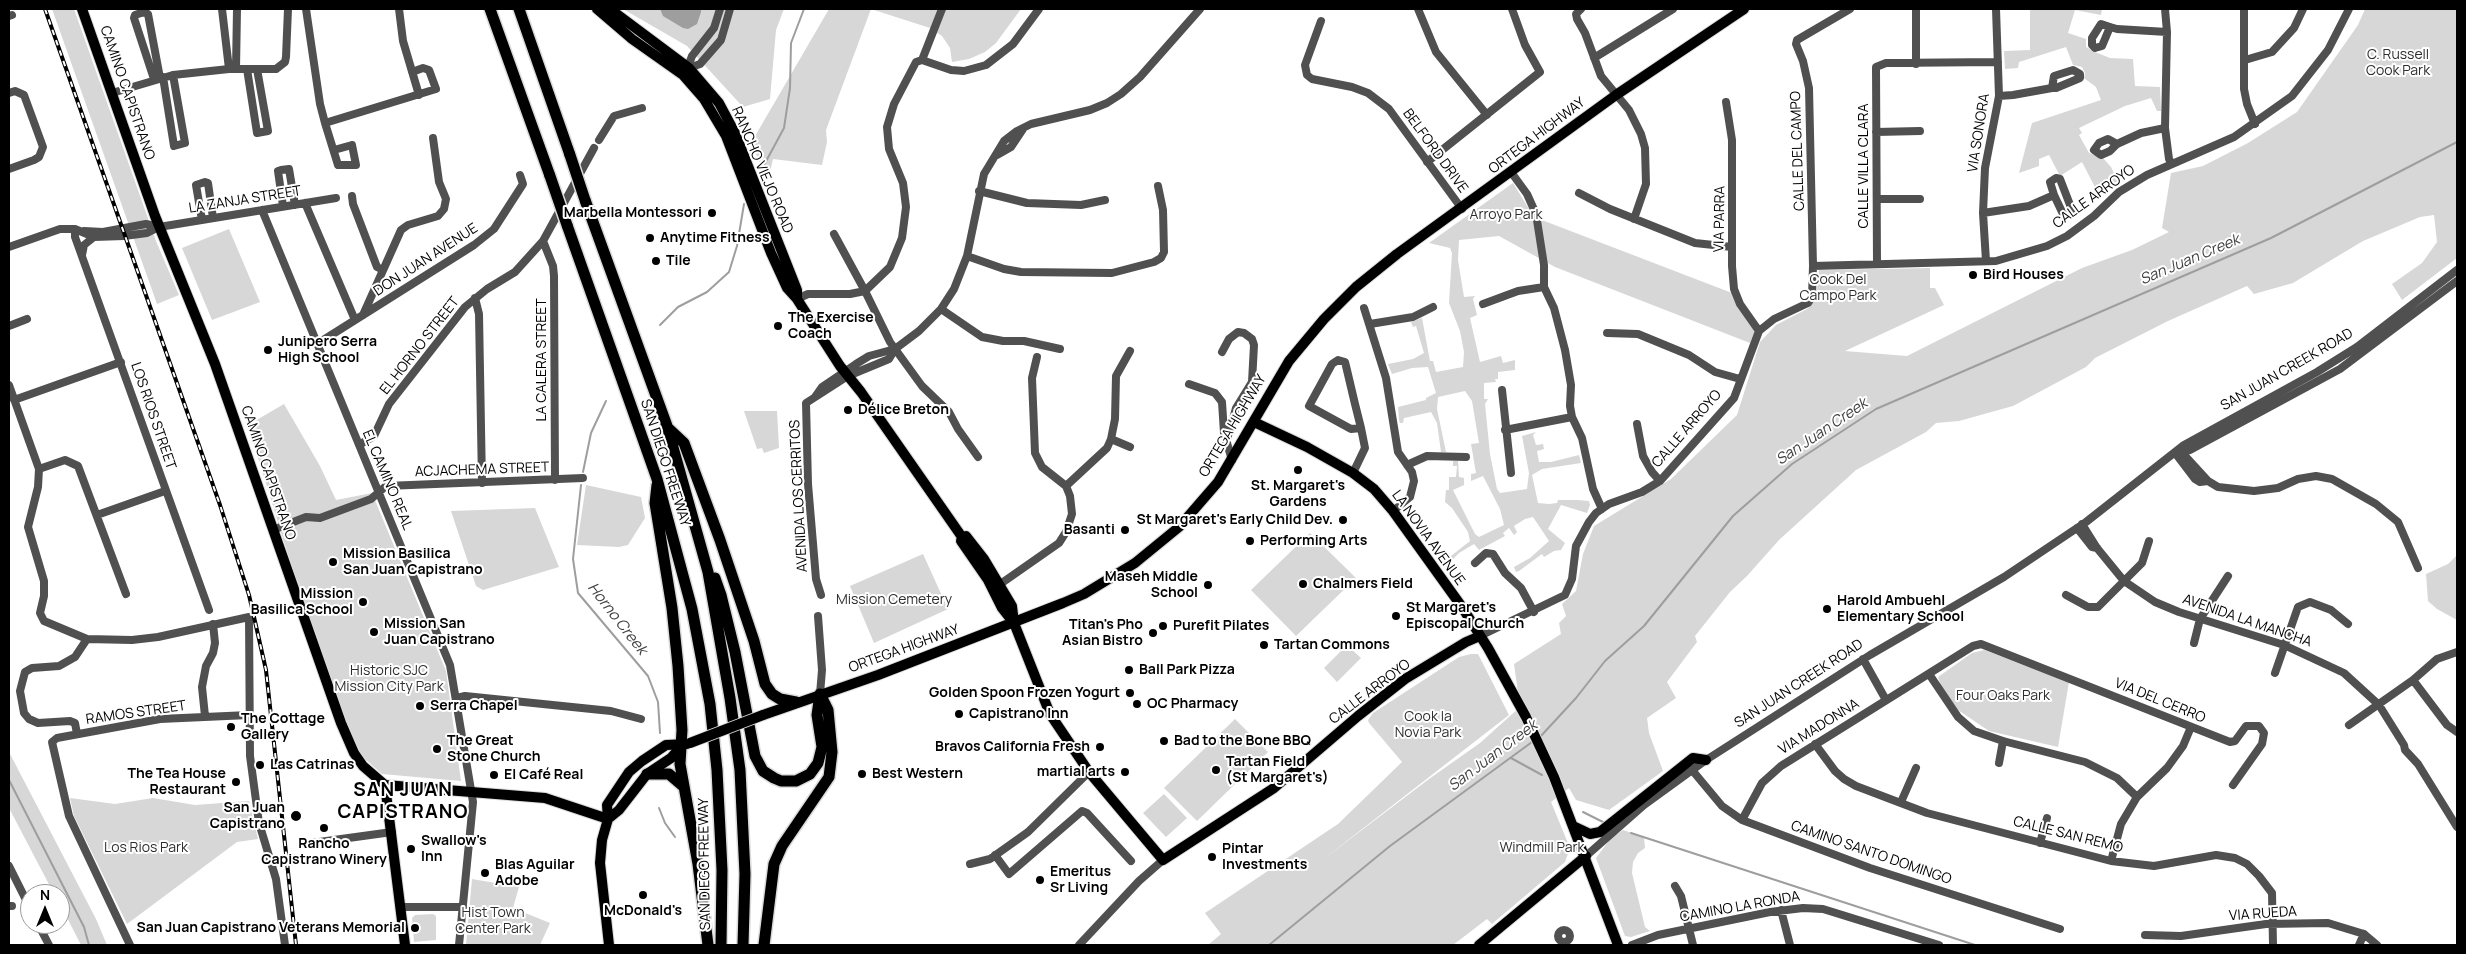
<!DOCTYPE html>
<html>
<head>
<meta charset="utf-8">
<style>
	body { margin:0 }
	#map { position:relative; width:2466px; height:954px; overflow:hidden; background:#fff; font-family:Manrope,sans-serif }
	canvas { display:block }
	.frame { position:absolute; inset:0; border:10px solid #000; pointer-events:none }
	.north { position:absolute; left:20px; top:884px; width:50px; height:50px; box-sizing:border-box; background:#fff; border:1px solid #999; border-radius:50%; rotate:0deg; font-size:14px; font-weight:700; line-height:20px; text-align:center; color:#000 }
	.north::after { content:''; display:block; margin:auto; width:18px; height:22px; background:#000; clip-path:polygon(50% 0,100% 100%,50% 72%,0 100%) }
</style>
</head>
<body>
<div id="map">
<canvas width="2466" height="954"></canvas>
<div class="frame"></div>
<div class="north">N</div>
</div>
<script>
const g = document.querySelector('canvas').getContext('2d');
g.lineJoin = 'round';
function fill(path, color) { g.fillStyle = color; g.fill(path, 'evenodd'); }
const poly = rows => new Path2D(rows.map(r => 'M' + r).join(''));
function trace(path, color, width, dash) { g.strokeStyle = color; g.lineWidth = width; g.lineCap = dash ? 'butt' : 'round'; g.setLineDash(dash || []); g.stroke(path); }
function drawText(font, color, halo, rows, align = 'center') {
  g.font = font + ' Manrope,sans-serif'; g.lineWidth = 4; g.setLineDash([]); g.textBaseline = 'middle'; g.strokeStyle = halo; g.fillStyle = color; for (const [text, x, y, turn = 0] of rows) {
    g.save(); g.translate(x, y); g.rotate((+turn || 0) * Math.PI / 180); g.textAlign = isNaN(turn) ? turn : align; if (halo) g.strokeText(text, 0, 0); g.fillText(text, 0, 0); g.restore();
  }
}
fill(poly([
	[52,9,74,9,156,241,179,295,157,304],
	[623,9,784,9,776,30,770,99,743,107,687,46],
	[829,9,871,9,826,130,827,142,822,165,773,159,768,181,751,143],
	[871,9,1021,9,996,43,985,52,969,59,952,62,950,48,942,36,930,28],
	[2030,9,2102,9,2101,15,2075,10,2068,33,2086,39,2086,47,2095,52,2110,58,2133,59,2135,86,2160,87,2161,111,2157,111,2151,98,2125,106,2079,128,2082,133,2079,135,2089,153,2103,158,2111,167,2118,181,2099,195,2082,162,2060,176,2049,155,2039,159,2039,166,2019,173,2032,123,2101,100,2096,87,2084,78,2085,73,2082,67,2073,65,2066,47,2019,62,2018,68,2005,69,2004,51,2030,50],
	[2365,9,2457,9,2457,258,2402,300,2392,284,2422,263,2437,242,2434,215,2420,217,2363,241,2293,283,2254,294,2247,286,2168,321,2095,358,2086,367,2013,406,1959,421,1936,423,1926,432,1856,470,1779,540,1747,576,1730,592,1695,636,1697,642,1667,682,1676,698,1647,718,1649,733,1663,771,1609,810,1576,800,1569,788,1551,802,1570,848,1565,862,1492,924,1487,919,1453,945,1208,945,1221,934,1205,913,1338,824,1402,762,1369,723,1368,720,1373,713,1459,657,1471,654,1478,654,1509,715,1321,861,1429,779,1480,743,1520,707,1514,664,1561,634,1559,623,1566,616,1562,604,1576,591,1583,554,1594,526,1671,479,1737,415,1760,342,1776,325,1807,309,1816,300,1819,270,1930,268,1930,288,1935,288,1944,305,1845,351,1907,356,2082,268,2132,250,2169,232,2162,228,2171,173,2203,166,2248,143,2297,112,2358,25],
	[1513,183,1534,217,1732,293,1755,331,1750,343,1555,267,1499,236,1459,240,1458,260,1464,297,1475,296,1473,299,1477,315,1470,318,1480,362,1501,356,1503,363,1515,360,1515,370,1498,372,1498,379,1495,379,1496,382,1484,383,1484,399,1488,399,1485,404,1490,454,1497,489,1500,493,1527,489,1529,473,1522,436,1536,432,1533,435,1536,445,1543,444,1544,449,1537,451,1539,462,1551,462,1579,455,1581,463,1542,469,1532,475,1538,503,1549,504,1557,503,1558,500,1578,500,1589,501,1590,505,1587,513,1561,505,1548,529,1565,543,1561,550,1554,551,1544,557,1542,554,1519,571,1516,572,1514,567,1530,558,1549,541,1533,517,1525,519,1514,526,1517,532,1514,535,1509,528,1503,533,1505,536,1479,550,1474,544,1459,553,1445,567,1442,563,1470,541,1468,532,1452,508,1445,502,1446,490,1449,490,1449,477,1456,477,1457,466,1453,466,1453,461,1458,461,1459,477,1464,478,1464,485,1453,490,1475,534,1479,537,1504,525,1500,509,1483,476,1471,481,1471,474,1476,473,1471,444,1479,443,1472,401,1465,391,1438,397,1437,409,1446,452,1441,452,1437,423,1431,412,1404,418,1403,423,1400,423,1399,420,1398,407,1426,400,1426,398,1436,393,1428,367,1412,368,1392,374,1388,364,1413,359,1424,353,1416,326,1413,327,1411,322,1422,318,1430,361,1433,361,1436,372,1463,367,1464,352,1460,331,1449,303,1452,253,1450,248,1429,243],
	[229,229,260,302,212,320,182,248],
	[284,404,320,466,336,500,372,493,446,671,461,781,382,774,364,758,353,741,310,626,248,425],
	[744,411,777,411,779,448,764,453,762,448,757,449],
	[586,485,641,497,645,518,628,545,619,547,577,545],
	[535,508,559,567,483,590,476,586,451,511],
	[1310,533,1356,578,1296,636,1251,590],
	[923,554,948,609,874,643,850,586],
	[2457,555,2457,620,2437,609,2428,601,2426,574,2448,564],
	[1347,645,1361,658,1337,682,1324,668],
	[1984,650,2069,682,2058,747,1989,731,1958,710,1941,686,1938,677,1972,653],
	[1235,719,1268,752,1197,821,1164,788],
	[9,752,96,919,107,945,81,945,60,904,60,894,54,894,9,808],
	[1164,794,1187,818,1166,837,1143,813],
	[70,798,115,804,153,798,195,805,249,801,258,839,237,842,127,924,74,816],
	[1623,830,1644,837,1645,848,1638,853,1633,862,1632,873,1645,927,1650,931,1631,937,1625,936,1596,858,1611,838],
	[472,879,519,887,513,908,550,923,540,945,466,945],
	[433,914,436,916,436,940,414,942,412,918,415,915]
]), '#d7d7d7');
fill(poly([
	[660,9,701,9,701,12,697,24,688,29,683,28,663,16]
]), '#9e9e9e');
trace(poly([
	[764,165,784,128,790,88,791,43,804,9],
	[660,325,678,307,707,292,729,272,737,246,744,204],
	[583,472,591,433,606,401],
	[581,485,573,559,578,593,648,676,658,702,660,733],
	[1540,737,1576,698,1605,661,1644,626,1733,516,1792,464,1876,409,2271,238,2457,142],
	[1511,758,1542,775],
	[9,780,84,927,89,945],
	[659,808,665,823,675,837],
	[1583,812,1605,823],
	[1631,833,1975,945],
	[1269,945,1390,846,1532,742]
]), '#9e9e9e', 2);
const major = poly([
	[82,9,155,216,215,364,341,723,354,753,363,766,385,785,405,945],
	[597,9,632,39,683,75,704,99,726,136,771,253,787,288,797,299,840,366,861,392,962,537,961,541,988,580,1002,608,1013,622],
	[610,9,689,68,719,103,735,133,797,290,797,299],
	[1254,422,1307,447,1353,473,1374,489,1393,511,1462,607,1488,648,1526,717,1554,777,1618,945],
	[962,537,966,536,984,559,1012,606,1014,623,1050,714,1089,772,1163,860,1274,788,1358,716,1405,679,1466,642,1480,636],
	[763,715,878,675,1063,603,1084,594,1135,563,1179,527,1218,482,1289,361,1324,319,1356,287,1397,254,1616,95,1744,9],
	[385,785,545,798,608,819],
	[608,819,619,810,647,774,671,758,682,746],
	[1573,826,1590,834,1600,832,1693,758,1706,760],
	[609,945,600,863,602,840,608,819,607,805,629,772,642,761,666,745,687,744],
	[1479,945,1586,856]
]);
const highway = poly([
	[490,9,550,176],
	[519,9,570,155],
	[585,200,667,426,708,572,730,698,740,770,745,874,743,945],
	[567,225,657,479,692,609,710,704,717,770,722,870,721,945],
	[668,428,684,443,720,540,754,641,765,684,772,694,780,699,796,702],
	[657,485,655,503,672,608,678,666,682,730,680,764,698,864,708,945],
	[715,578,721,595,735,652,755,756,763,771,774,778,781,781,796,781,810,774,818,763,822,747,817,715,820,694],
	[647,774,669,774,683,786],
	[764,945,774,864,782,846,829,777,832,752,828,710,820,694]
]);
trace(major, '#dbdbdb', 12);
trace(highway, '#dbdbdb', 14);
trace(poly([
	[222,9,229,69],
	[306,9,320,104,325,123,338,165,356,165,352,145,334,150],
	[399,9,403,41,419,95],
	[1418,9,1436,52,1487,115],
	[1581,9,1576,14,1577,19,1585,33,1601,76,1629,110,1641,134,1645,148,1646,184,1634,219],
	[1916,9,1916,64],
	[2165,9,2167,32,2165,128,2169,159,2172,164],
	[2244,9,2244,89,2247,104,2255,124],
	[9,16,12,15],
	[1321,21,1305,65,1307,75,1312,79,1352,87,1368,93,1389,109,1462,209],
	[2110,27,2102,46,2095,48,2092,45,2092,38,2101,24,2110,27,2117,29,2167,32],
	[1594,58,1673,9],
	[922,60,951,70,964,71,986,65,1013,44,1039,9],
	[922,60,942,9],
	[2245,60,2272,52,2294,28,2303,9],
	[689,68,700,64,721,40,730,9],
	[236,69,237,9],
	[247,69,257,133,268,131,257,69],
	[686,72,692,56,714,28,720,9],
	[163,77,174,146,185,143,173,75],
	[154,79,134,18,135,15,144,12,148,14,160,78],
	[9,93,15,91,24,95,43,147,39,157,34,160,9,169],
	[112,93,173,75,229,69,276,69,285,62,286,57,288,9],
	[1999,96,2013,95,2052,88,2056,88,2080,78,2080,74,2073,70,2054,76,2052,88],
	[1726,102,1732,140,1732,266,1734,289,1740,304,1759,331],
	[325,123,436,89,429,70,423,68,412,72],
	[1876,132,1920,131],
	[599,140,614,116,642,108],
	[2117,144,2108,139,2099,143,2094,150,2101,155,2110,151,2117,144,2141,133,2165,128],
	[997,155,1011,147,1023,129],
	[1427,162,1540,72,1525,45,1512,9],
	[1511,172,1527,194,1536,214,1544,265,1544,287,1554,308,1565,350,1571,385,1570,406,1572,417,1582,438,1593,489,1602,509],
	[979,191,1027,203,1081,205,1105,200],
	[1579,193,1610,209,1695,243,1732,247],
	[352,196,353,204,377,267,383,270],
	[1877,199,1920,199],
	[305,203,355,320],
	[283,206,278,171,281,170,289,169,295,205],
	[262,210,450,665,473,802,459,945],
	[1983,213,2029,206,2054,195,2063,214,2071,213,2072,210,2060,179,2056,178,2050,182,2054,195],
	[202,220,196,185,205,182,208,183,213,218],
	[75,229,75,237,209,610],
	[84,231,103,232,146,224,159,227],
	[834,234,865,291,890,342,922,386,949,412,958,429,978,457],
	[543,241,553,266,554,276,555,480],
	[9,247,60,229,75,229,94,237,124,236,147,233,159,227,336,198],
	[82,255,84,245,94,237],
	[967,256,1004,269,1021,272,1112,273,1154,262,1161,258,1164,252,1163,210,1158,186],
	[1986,261,1983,213,1985,168,1999,96,1996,9],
	[1877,264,1876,67,1886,63,1998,62],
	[1813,266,1809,88,1803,61,1796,44,1797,40,1850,9],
	[475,298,479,314,482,483],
	[797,299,808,294,850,294,865,291,890,267,902,238,906,207,903,183,889,149,887,127,894,104,916,62,922,60],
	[1483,304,1518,291,1544,287],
	[1364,308,1386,378,1398,452,1412,472,1414,481,1410,497,1393,511],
	[941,309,982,337,1003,341,1024,341,1060,349],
	[363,315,401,230,408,225,438,216,444,209,446,199,439,182,433,138],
	[1370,324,1413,317,1433,307],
	[9,326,27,319],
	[1607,333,1638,334,1689,355,1715,372,1740,379],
	[317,344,474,245,494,229,523,184,520,175],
	[1222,352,1229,339,1238,332,1244,333,1252,339,1254,345,1252,382,1236,408,1226,443],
	[1189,384,1215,393,1222,402,1224,433,1232,460],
	[9,385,39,469,38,487,28,527,44,581,44,596,40,613,44,621,87,639,132,640,158,637,249,617,250,756,259,823,276,879,285,945],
	[1502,390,1511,473],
	[815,397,822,387,856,364,869,356,895,349],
	[14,400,121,362],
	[1637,424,1643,456,1652,472,1660,481],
	[1505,430,1572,417],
	[1111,439,1130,447],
	[359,445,374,436,389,404,465,307,487,289,515,272,543,241,594,148],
	[2176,453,2190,450,2340,369,2457,281],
	[2176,453,2186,457,2208,481,2218,487,2254,491,2278,488,2298,479,2316,476,2332,479,2376,504,2398,522,2418,568],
	[2176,454,2195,479,2200,482,2208,481],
	[1407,465,1427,456,1466,457],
	[39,469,65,460,78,466,126,594],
	[1353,473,1365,448,1361,428,1355,404,1346,366,1345,362,1338,360,1332,364,1309,406,1351,429,1361,428],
	[1066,486,1107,448,1111,439,1115,419,1116,376,1130,351],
	[97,515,165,491],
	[2082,524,2097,548,2124,581,2155,602,2179,612,2284,645,2344,673,2379,705,2404,745,2405,750,2418,764,2457,827],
	[2077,528,2092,547,2097,548],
	[273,530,306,517,320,518,371,499,386,486,583,478],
	[1475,563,1486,553,1493,554,1505,573,1521,588,1534,612],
	[996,587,1059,543,1066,532,1072,514,1070,496,1066,486,1042,467,1035,453,1032,378,1037,357],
	[821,595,816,579,808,484,806,403,848,376,889,359,895,349,919,331,941,309,954,289,967,256,984,174,1004,141,1017,131,1031,124,1090,110,1107,103,1121,94,1140,77,1200,9],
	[2066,595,2088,607,2098,607,2142,563,2149,541],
	[818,616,822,670,820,694],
	[1480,636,1565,595,1572,579,1576,546,1589,522,1596,513,1609,504,1642,492,1660,481,1734,398,1759,331,1774,319,1808,303,1812,297,1813,266,1996,261,2047,246,2067,236,2094,216,2119,192,2147,175,2234,137,2292,96,2328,50,2349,9],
	[2194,643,2200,619,2228,576],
	[1863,659,1886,700],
	[2275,673,2298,607,2310,602,2331,610,2348,624],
	[1929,674,1958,717,1974,731,2003,741,2085,762,2117,778,2137,797],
	[2413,680,2447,725,2457,732],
	[457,698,465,696,611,711,641,719],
	[205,716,202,687,206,666,213,653,215,643,213,624],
	[2349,725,2413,680,2437,659,2457,652],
	[77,734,75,723,70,721,38,723,29,719,24,713,20,691,25,672,32,668,59,666,75,657,87,639],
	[1815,744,1835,771,1844,779,1856,786,1927,813,2111,861,2154,866,2216,855,2235,858,2247,864,2259,876,2272,893,2273,945],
	[1999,763,2003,741],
	[1692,770,1722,806,1742,820,1870,868,2060,929],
	[1901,802,1916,768],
	[1742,820,1762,783,1781,766,1973,646,1981,644,2230,742,2235,741,2246,726,2259,726,2264,733,2262,744,2233,785],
	[312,843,392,832],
	[2040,843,2047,818],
	[995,855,1009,874,1082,811,1087,813,1131,861],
	[1586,856,1644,805,1706,760,1870,655,2004,577,2086,522,2184,445,2317,372,2357,347,2457,270],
	[2111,861,2121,824,2137,797,2167,768,2183,746,2191,727],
	[970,864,990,859,1028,832,1089,772],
	[9,866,30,908],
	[1675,886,1681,896,1693,945],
	[9,906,12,906],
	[400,907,463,907],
	[1781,910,1790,945],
	[38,924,49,945],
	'1558 936a6 6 0 1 1 12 0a6 6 0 1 1-12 0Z',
	[2145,935,2181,936,2266,924,2328,923,2364,934,2377,945],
	[130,945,69,816,52,742,57,738,160,719,249,715],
	[1079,945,1139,881,1163,860],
	[1632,945,1658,935,1770,912,1803,908,1823,909,1939,945],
	[2359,945,2364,934]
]), '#505050', 8);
trace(major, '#000', 10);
trace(highway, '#000', 11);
const rail = poly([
	[45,9,220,505,249,595,266,670,296,945]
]);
trace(rail, '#000', 4);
trace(rail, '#fff', 2, [5.5]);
const majorBridge = poly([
	[690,743,763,715]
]);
const highwayBridge = poly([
	[570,155,585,200],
	[550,176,567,225]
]);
trace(majorBridge, '#dbdbdb', 12, []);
trace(highwayBridge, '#dbdbdb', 14, []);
trace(majorBridge, '#000', 10);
trace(highwayBridge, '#000', 11);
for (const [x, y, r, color] of [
	[712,213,5,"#000"],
	[650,238,5,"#000"],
	[656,261,5,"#000"],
	[1973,275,5,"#000"],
	[778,326,5,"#000"],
	[268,350,5,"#000"],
	[848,410,5,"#000"],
	[1298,470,5,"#000"],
	[1343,520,5,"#000"],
	[1125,530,5,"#000"],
	[1250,541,5,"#000"],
	[333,562,5,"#000"],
	[1303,584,5,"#000"],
	[1208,585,5,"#000"],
	[363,602,5,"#000"],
	[1827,609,5,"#000"],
	[1396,616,5,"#000"],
	[1163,626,5,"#000"],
	[374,632,5,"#000"],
	[1153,633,5,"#000"],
	[1264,645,5,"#000"],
	[1129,670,5,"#000"],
	[1130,693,5,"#000"],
	[1137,704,5,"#000"],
	[420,706,5,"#000"],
	[959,714,5,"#000"],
	[231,727,5,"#000"],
	[1164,741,5,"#000"],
	[1100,747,5,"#000"],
	[437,749,5,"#000"],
	[260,765,5,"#000"],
	[1216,770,5,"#000"],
	[1125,772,5,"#000"],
	[862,774,5,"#000"],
	[494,775,5,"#000"],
	[236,782,5,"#000"],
	[296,816,6,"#000"],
	[324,828,5,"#000"],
	[411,849,5,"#000"],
	[1212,857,5,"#000"],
	[485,873,5,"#000"],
	[1040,880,5,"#000"],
	[643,895,5,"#000"],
	[415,928,5,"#000"]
]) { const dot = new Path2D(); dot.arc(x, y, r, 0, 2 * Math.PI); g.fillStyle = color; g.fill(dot); trace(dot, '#fff', 2); }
drawText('14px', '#2e2e2e', '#fff', [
	["C. Russell",2398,55],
	["Cook Park",2398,71],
	["Arroyo Park",1506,215],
	["Cook Del",1838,280],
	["Campo Park",1838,296],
	["Mission Cemetery",894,600],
	["Historic SJC",389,671],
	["Mission City Park",389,687],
	["Four Oaks Park",2003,696],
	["Cook la",1428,717],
	["Novia Park",1428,733],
	["Los Rios Park",146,848],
	["Windmill Park",1542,848],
	["Hist Town",493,913],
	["Center Park",493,929]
]);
drawText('14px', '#000', '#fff', [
	["CAMINO CAPISTRANO",127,93,71],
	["VIA SONORA",1979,133,-81],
	["ORTEGA HIGHWAY",1537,136,-37],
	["BELFORD DRIVE",1435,151,54],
	["CALLE DEL CAMPO",1798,151,-92],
	["CALLE VILLA CLARA",1864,166,-90],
	["RANCHO VIEJO ROAD",762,170,67],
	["CALLE ARROYO",2094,197,-36],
	["LA ZANJA STREET",245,200,-9],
	["VIA PARRA",1720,219,-89],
	["DON JUAN AVENUE",426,260,-33],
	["EL HORNO STREET",420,346,-52],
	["LA CALERA STREET",542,360,-90],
	["SAN JUAN CREEK ROAD",2287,370,-30],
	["LOS RIOS STREET",153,416,71],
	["ORTEGA HIGHWAY",1233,426,-59],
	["CALLE ARROYO",1687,429,-49],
	["SAN DIEGO FREEWAY",665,463,72],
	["ACJACHEMA STREET",482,470,-2],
	["CAMINO CAPISTRANO",268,473,71],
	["EL CAMINO REAL",387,480,67],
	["AVENIDA LOS CERRITOS",799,496,-93],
	["LA NOVIA AVENUE",1428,538,54],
	["AVENIDA LA MANCHA",2247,621,19],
	["ORTEGA HIGHWAY",904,649,-20],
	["SAN JUAN CREEK ROAD",1799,684,-33],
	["CALLE ARROYO",1370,692,-37],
	["VIA DEL CERRO",2160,701,22],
	["RAMOS STREET",136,713,-8],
	["VIA MADONNA",1819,727,-32],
	["CALLE SAN REMO",2068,835,14],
	["CAMINO SANTO DOMINGO",1871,853,19],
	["SAN DIEGO FREEWAY",705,864,-91],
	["CAMINO LA RONDA",1740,907,-10],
	["VIA RUEDA",2263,914,-4]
]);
drawText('bold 14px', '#000', '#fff', [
	["Marbella Montessori",702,213,"right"],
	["Anytime Fitness",660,238],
	["Tile",666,261],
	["Bird Houses",1983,275],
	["The Exercise",788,318],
	["Coach",788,334],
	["Junipero Serra",278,342],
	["High School",278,358],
	["Délice Breton",858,410],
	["St. Margaret's",1298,486,"center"],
	["Gardens",1298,502,"center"],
	["St Margaret's Early Child Dev.",1333,520,"right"],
	["Basanti",1115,530,"right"],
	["Performing Arts",1260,541],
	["Mission Basilica",343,554],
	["San Juan Capistrano",343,570],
	["Maseh Middle",1198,577,"right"],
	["School",1198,593,"right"],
	["Chalmers Field",1313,584],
	["Mission",353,594,"right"],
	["Basilica School",353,610,"right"],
	["Harold Ambuehl",1837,601],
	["Elementary School",1837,617],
	["St Margaret's",1406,608],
	["Episcopal Church",1406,624],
	["Mission San",384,624],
	["Juan Capistrano",384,640],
	["Titan's Pho",1143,625,"right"],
	["Asian Bistro",1143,641,"right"],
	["Purefit Pilates",1173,626],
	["Tartan Commons",1274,645],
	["Ball Park Pizza",1139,670],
	["Golden Spoon Frozen Yogurt",1120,693,"right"],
	["OC Pharmacy",1147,704],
	["Serra Chapel",430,706],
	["Capistrano Inn",969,714],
	["The Cottage",241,719],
	["Gallery",241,735],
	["The Great",447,741],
	["Stone Church",447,757],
	["Bad to the Bone BBQ",1174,741],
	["Bravos California Fresh",1090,747,"right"],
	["Tartan Field",1226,762],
	["(St Margaret's)",1226,778],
	["Las Catrinas",270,765],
	["martial arts",1115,772,"right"],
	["The Tea House",226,774,"right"],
	["Restaurant",226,790,"right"],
	["Best Western",872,774],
	["El Café Real",504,775],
	["San Juan",285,808,"right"],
	["Capistrano",285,824,"right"],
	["Swallow's",421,841],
	["Inn",421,857],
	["Rancho",324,844,"center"],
	["Capistrano Winery",324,860,"center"],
	["Pintar",1222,849],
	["Investments",1222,865],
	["Blas Aguilar",495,865],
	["Adobe",495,881],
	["Emeritus",1050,872],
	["Sr Living",1050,888],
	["McDonald's",643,911,"center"],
	["San Juan Capistrano Veterans Memorial",405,928,"right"]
], 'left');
drawText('italic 15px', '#3f3f3f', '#fff', [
	["San Juan Creek",2190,260,-23],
	["San Juan Creek",1822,432,-34],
	["Horno Creek",617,619,52],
	["San Juan Creek",1493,756,-37]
]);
g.letterSpacing = '1px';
drawText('bold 19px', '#000', '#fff', [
	["SAN JUAN",403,791],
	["CAPISTRANO",403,813]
]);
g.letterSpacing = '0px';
</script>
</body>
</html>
